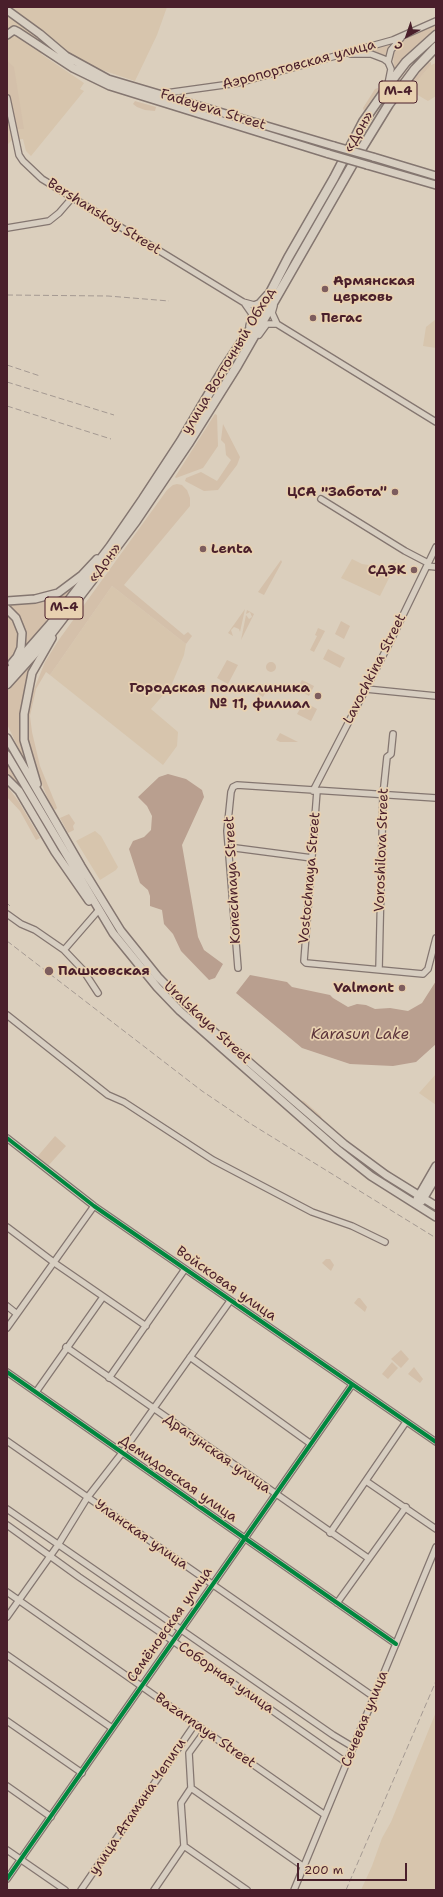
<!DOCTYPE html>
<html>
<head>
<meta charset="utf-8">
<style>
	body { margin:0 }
	#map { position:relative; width:443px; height:1897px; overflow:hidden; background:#dbcfbd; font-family:"Shantell Sans",sans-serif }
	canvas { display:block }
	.frame { position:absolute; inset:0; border:8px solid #4a1f2b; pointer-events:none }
	.north { position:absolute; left:387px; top:16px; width:40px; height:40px; -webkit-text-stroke:3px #e8d1b0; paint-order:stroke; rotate:220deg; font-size:11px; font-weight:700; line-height:16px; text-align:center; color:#4a1f2b }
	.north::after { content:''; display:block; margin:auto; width:14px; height:18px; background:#4a1f2b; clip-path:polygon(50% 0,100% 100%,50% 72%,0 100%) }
	.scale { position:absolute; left:297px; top:1863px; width:110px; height:18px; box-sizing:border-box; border:2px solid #4a1f2b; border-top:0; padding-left:5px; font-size:12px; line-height:14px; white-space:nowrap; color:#4a1f2b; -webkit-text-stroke:3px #e8d1b0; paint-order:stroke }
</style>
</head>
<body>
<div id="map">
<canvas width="443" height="1897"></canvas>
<div class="frame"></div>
<div class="north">С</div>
<div class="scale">200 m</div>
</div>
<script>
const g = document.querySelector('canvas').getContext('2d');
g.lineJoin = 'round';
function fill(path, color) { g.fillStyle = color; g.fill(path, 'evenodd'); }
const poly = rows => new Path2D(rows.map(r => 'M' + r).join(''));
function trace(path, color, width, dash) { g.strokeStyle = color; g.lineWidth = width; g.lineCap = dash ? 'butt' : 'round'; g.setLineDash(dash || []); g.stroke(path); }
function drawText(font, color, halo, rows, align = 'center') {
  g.font = font + ' "Shantell Sans",sans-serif'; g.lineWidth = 3.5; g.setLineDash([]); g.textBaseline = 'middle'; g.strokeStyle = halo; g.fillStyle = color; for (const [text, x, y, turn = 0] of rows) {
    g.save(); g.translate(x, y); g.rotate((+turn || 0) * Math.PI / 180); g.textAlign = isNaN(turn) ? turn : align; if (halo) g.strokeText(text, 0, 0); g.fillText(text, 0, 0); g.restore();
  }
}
fill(poly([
	[7,7,167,7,157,35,135,81,93,67,67,51,55,40,50,43,41,54,84,83,80,89,84,91,31,156,26,151,23,139,12,140,7,145],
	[436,63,436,96,428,101,409,90,431,65],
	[436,319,436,348,423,346,426,327],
	[352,559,362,564,383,567,397,562,380,596,341,578],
	[112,586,186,644,184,655,171,686,151,709,178,732,177,746,163,765,50,675],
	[95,831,101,836,118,867,116,870,100,880,76,841],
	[436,1074,436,1105,419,1093],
	[436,1712,436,1890,361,1890,372,1866,382,1838,391,1822]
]), '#d7c5ad');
fill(poly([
	[436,24,436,29,409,52,394,69,393,55,399,42],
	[391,41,386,58,367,49],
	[7,61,14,67,24,129,16,129,7,96],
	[431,62,431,65,412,87,409,87,409,84,428,63],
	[378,88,379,89,364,111,363,108,375,89],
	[135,101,156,107,155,111,145,110,137,107,133,104],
	[342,169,345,171,250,337,203,415,201,414],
	[215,414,217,415,218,446,203,468,176,478,175,477],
	[223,424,240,457,237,465,218,490,204,491,185,481,186,478,201,472,217,481,231,460,226,455,225,444,221,440],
	[177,484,182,485,187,490,190,498,190,506,124,585,184,635,188,632,192,636,186,644,112,586,50,675,46,672,36,689,30,716,32,732,40,766,56,805,57,808,55,810,50,804,31,758,27,736,27,717,30,699,45,662,58,641,167,490,173,485],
	[281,560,282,562,264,595,258,592],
	[79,582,38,633,23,650,24,643,7,604,29,602],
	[245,609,240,632,239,629,234,627,231,630,233,636,228,633],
	[247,610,254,614,241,640,246,615,249,619,252,617,250,612,246,614],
	[7,613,16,623,19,633,17,652,7,666],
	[341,621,350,626,344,639,335,634],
	[318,628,325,631,314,652,310,650,317,636,315,635],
	[328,649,345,658,340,668,323,659],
	[227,660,238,665,228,684,217,678],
	'266 667a5 5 0 1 1 10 0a5 5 0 1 1-10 0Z',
	[31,664,33,666,24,696,20,726,22,742,28,769,7,724,7,690],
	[302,680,314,686,309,696,297,689],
	[262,684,268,688,263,697,258,694],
	[304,702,317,709,311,721,297,714],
	[280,733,298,742,280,742,276,740],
	[7,763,29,793,82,887,7,776],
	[7,786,19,802,40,838,36,840,20,811,7,797],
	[69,814,75,823,73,826,74,830,68,833,60,818],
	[298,1100,304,1101,321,1116,323,1122],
	[328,1134,413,1195,414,1197,412,1197,366,1167,327,1136],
	[55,1136,66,1146,48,1166,37,1157],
	[326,1259,330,1259,334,1265,331,1271,322,1263],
	[358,1298,360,1298,367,1307,365,1312,354,1303],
	[401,1350,409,1359,401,1368,391,1359],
	[392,1362,398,1368,388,1379,382,1374],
	[414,1367,423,1379,420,1383,408,1374]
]), '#d4c0aa');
fill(poly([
	[168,774,186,779,202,790,204,797,182,845,198,937,204,950,223,964,215,978,209,980,181,951,173,934,164,924,162,910,150,906,150,896,148,890,140,883,129,849,133,841,144,837,151,830,152,816,147,806,138,797,159,777],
	[250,975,287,982,292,987,330,995,333,998,348,1007,357,1004,366,1005,375,1009,390,1008,408,1011,422,1003,436,981,436,1044,416,1062,393,1066,350,1064,302,1048,236,993]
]), '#b99f8f');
const minor = poly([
	[351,54,371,54,384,59,388,62,391,69,388,84],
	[388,62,391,50,401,38],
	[159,94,238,83,393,40,436,21],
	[7,98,19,155,23,161,42,179,243,302,254,305,259,303,267,294],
	[7,228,49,221,59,213,72,198],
	[245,304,252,314,249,326],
	[274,306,272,313,277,324],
	[259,335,267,324,277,324,436,422],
	[321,499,405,551,428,563],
	[427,566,436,567],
	[366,689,436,696],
	[313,791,390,642,436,547],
	[317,791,304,961,306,963,423,974,428,969,436,938],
	[228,847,312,858],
	[7,914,21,924,35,930,64,950,97,912],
	[64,950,83,970,98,993],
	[238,968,227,831,231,792,233,787,237,785,436,798],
	[379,969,383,795,387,757,391,754,393,734],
	[7,1015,108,1095,124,1102,213,1160,312,1212,352,1226,385,1242],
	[7,1138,94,1206,436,1442],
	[7,1227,56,1264,146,1326],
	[7,1306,17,1314],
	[7,1328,94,1206],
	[66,1347,368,1558],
	[190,1357,311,1444],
	[7,1372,396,1644],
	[109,1378,185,1269],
	[36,1392,103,1297],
	[7,1441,374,1697],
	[366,1481,436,1529],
	[7,1509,333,1735,353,1747],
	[7,1525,79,1577,173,1641,347,1763],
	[330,1533,406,1422],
	[7,1592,325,1815],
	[337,1603,406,1507],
	[7,1617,58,1545,87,1498,122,1453,230,1301],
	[7,1655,112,1728],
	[7,1721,82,1773],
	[7,1786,51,1817],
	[191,1788,304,1867],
	[184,1846,247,1890],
	[7,1850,65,1890],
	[7,1879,352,1385],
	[81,1890,195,1724],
	[154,1890,184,1846,181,1803,191,1788,189,1753,205,1731],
	[294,1890,436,1547]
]);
const major = poly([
	[7,10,40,34,66,56,108,79,334,146],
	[7,35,14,30,18,32,73,68,110,86,329,154],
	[373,157,436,176],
	[367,165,436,185],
	[7,601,35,599,58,593,82,575,97,559],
	[7,609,16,618,22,633,21,648,17,657,12,663],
	[7,738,81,866,121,931,158,977,199,1019,344,1144,386,1175,436,1206],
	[7,755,113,933,157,987,180,1011,223,1049,337,1149,371,1176,436,1217],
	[7,779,19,791,55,852,89,901],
	[37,784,24,740,24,714,32,673,52,638],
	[417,1199,436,1166],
	[422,1201,436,1177]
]);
const highway = poly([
	[109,557,136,521,188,444,237,366,362,148,389,104,415,69,436,47],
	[7,674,50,625,110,547,143,499,181,441,224,368,255,322,288,258,334,178,363,122,396,75,406,62,436,35],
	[7,684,44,643,93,579]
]);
trace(minor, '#847670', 8);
trace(major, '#847670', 10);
trace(highway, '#847670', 11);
trace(minor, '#d7cec1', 5.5);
trace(major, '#d7cec1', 7);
trace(highway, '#d7cec1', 8);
trace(poly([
	[7,295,108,296,169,301],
	[7,365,40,376],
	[7,382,114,415],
	[7,406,111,439],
	[7,903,10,906],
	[7,941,202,1091,251,1124,436,1238],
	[346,1890,436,1681]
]), '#a49992', 1, [6, 3]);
const majorBridge = poly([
	[334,146,373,157],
	[329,154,367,165]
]);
trace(majorBridge, '#847670', 10, []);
trace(majorBridge, '#d7cec1', 7);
trace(poly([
	[7,1138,94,1206,436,1442],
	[7,1372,396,1644],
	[7,1879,352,1385]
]), '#00873e', 4);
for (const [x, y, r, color] of [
	[325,289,4,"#7d5d5e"],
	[313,318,4,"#7d5d5e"],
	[395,492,4,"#7d5d5e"],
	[203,549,4,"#7d5d5e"],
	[414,570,4,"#7d5d5e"],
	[318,696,4,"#7d5d5e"],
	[49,971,5,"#7d5d5e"],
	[402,988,4,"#7d5d5e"]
]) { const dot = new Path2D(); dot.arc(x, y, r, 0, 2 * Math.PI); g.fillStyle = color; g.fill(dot); trace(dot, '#e8d1b0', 1.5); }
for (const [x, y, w] of [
	[398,92,38],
	[64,608,38]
]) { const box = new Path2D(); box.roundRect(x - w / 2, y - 11, w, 22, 3); g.fillStyle = '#e8d1b0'; g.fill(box); trace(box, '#4a1f2b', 1); }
drawText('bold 13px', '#4a1f2b', null, [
	["М-4",398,92],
	["М-4",64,608]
]);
drawText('14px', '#4a1f2b', '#e8d1b0', [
	["Аэропортовская улица",299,65,-15],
	["Fadeyeva Street",213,110,17],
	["«Дон»",359,132,-60],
	["Bershanskoy Street",104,217,32],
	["улица Восточный Обход",229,361,-59],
	["«Дон»",105,563,-53],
	["Lavochkina Street",375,669,-63],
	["Voroshilova Street",382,850,-88],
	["Vostochnaya Street",310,878,-85],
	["Konechnaya Street",233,880,-93],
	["Uralskaya Street",207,1023,43],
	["Войсковая улица",226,1284,35],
	["Драгунская улица",217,1454,35],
	["Демидовская улица",178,1479,35],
	["Уланская улица",141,1535,35],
	["Семёновская улица",170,1625,-55],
	["Соборная улица",226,1678,35],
	["Сечевая улица",365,1719,-68],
	["Bazarnaya Street",205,1731,35],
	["улица Атамана Чепиги",138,1807,-56]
]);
drawText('bold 14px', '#4a1f2b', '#e8d1b0', [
	["Армянская",333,281],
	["церковь",333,297],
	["Пегас",321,318],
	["ЦСА \"Забота\"",387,492,"right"],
	["Lenta",211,549],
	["СДЭК",406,570,"right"],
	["Городская поликлиника",310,688,"right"],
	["№ 11, филиал",310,704,"right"],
	["Пашковская",58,971],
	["Valmont",394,988,"right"]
], 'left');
drawText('italic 15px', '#5d353b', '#e8d1b0', [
	["Karasun Lake",360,1035]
]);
</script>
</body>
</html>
